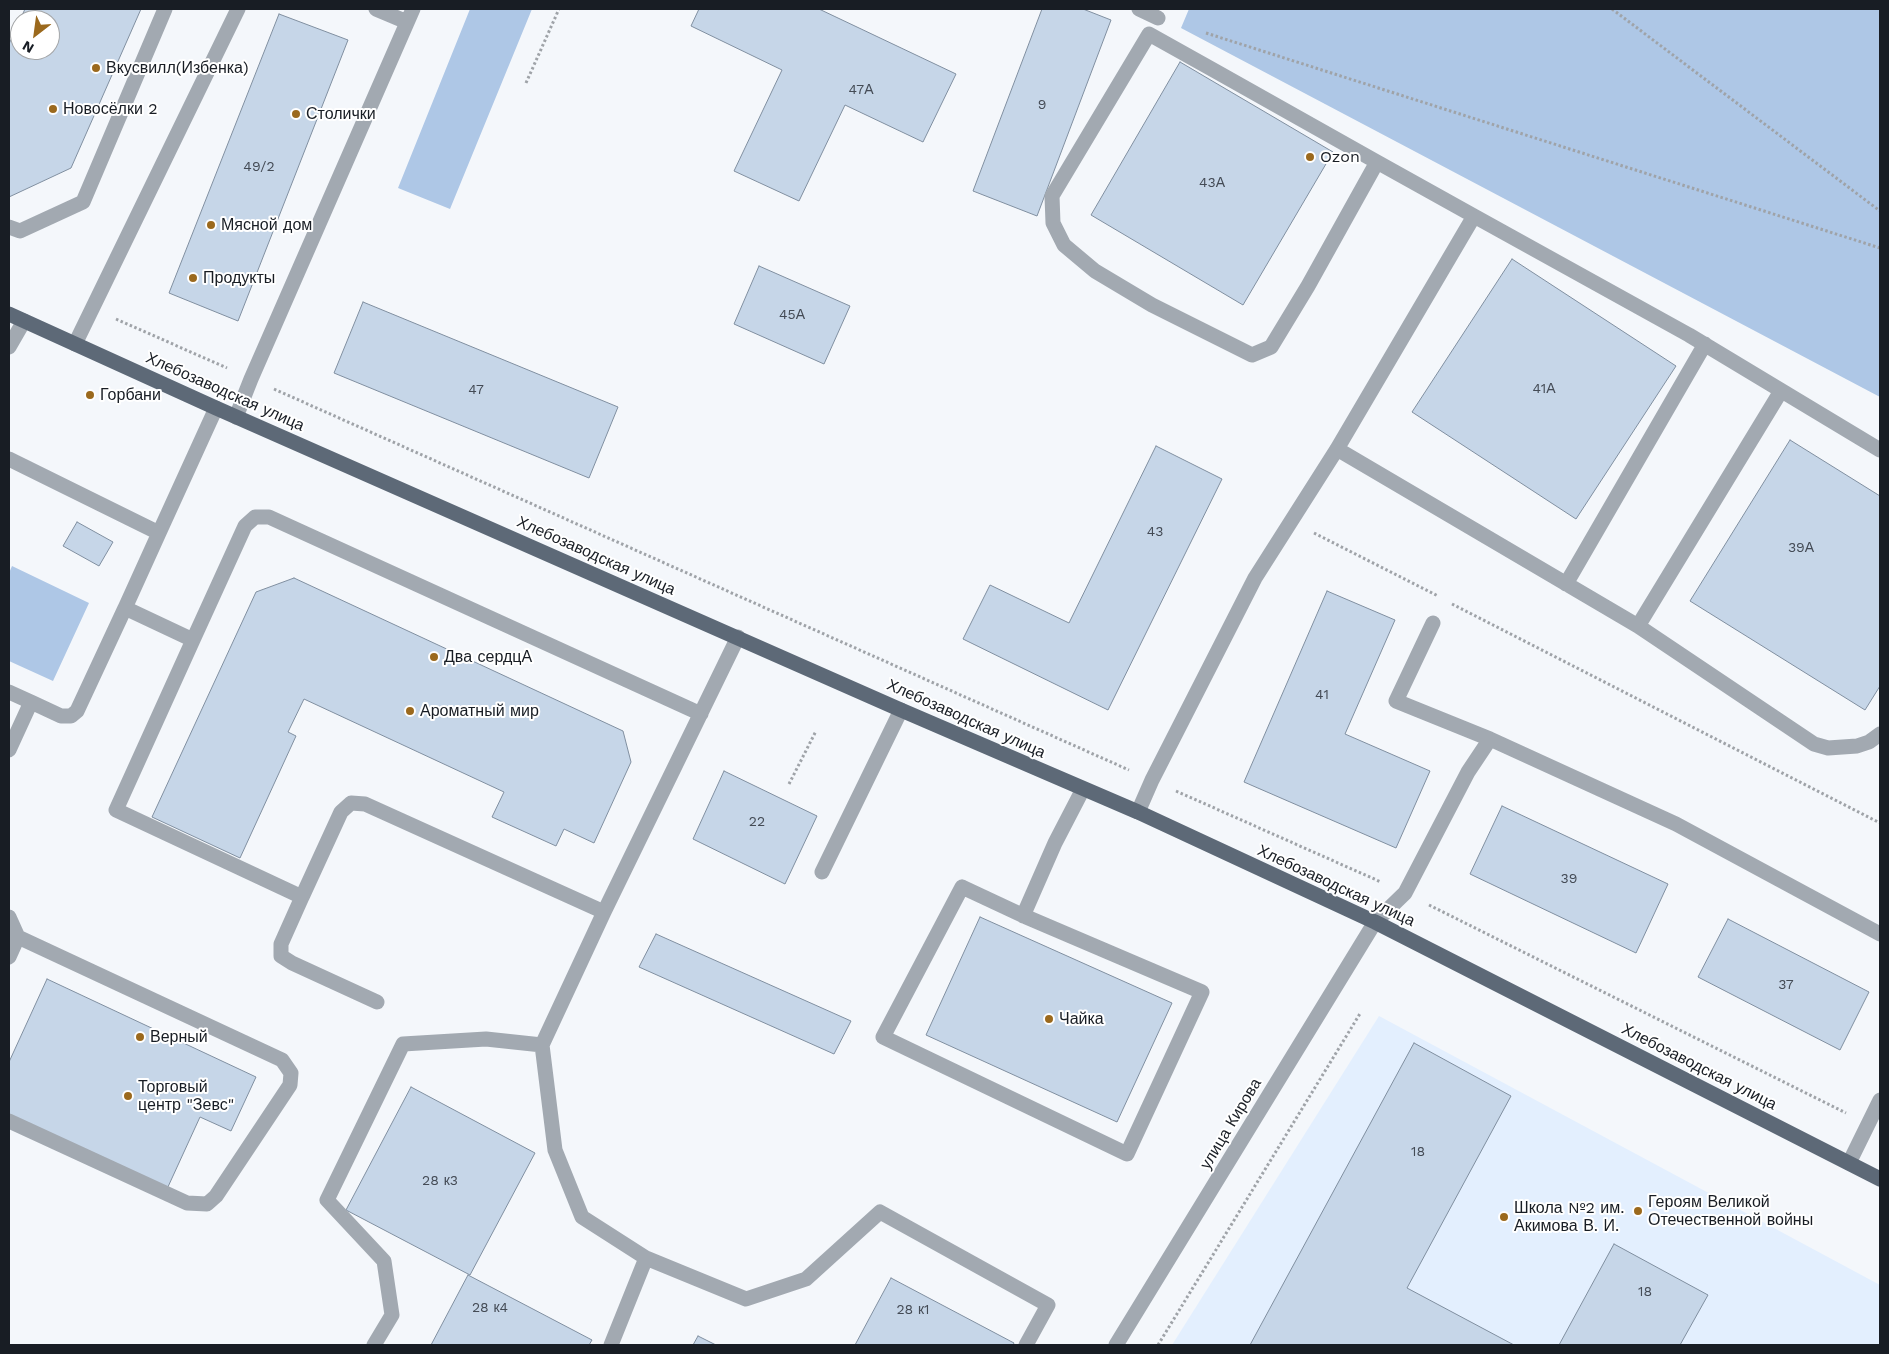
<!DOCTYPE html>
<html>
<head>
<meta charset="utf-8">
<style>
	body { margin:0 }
	#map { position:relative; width:1889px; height:1354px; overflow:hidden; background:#f4f7fb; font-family:"Work Sans",sans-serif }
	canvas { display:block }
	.frame { position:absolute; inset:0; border:10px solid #181d24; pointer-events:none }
	.north { position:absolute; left:10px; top:10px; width:50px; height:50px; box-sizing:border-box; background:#fff; border:1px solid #a3a5a7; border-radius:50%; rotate:210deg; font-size:14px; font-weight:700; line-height:20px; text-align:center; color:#181d24 }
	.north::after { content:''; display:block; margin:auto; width:18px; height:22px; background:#9b691d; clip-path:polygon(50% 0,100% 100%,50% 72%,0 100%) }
</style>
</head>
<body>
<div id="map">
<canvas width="1889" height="1354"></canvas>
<div class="frame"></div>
<div class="north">N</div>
</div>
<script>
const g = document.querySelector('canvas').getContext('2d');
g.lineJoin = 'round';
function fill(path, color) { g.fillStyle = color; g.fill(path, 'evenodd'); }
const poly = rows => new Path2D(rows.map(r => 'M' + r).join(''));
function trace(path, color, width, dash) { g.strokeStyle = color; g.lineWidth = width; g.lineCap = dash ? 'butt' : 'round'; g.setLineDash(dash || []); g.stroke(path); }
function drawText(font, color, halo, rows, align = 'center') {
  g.font = font + ' "Work Sans",sans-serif'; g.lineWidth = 4; g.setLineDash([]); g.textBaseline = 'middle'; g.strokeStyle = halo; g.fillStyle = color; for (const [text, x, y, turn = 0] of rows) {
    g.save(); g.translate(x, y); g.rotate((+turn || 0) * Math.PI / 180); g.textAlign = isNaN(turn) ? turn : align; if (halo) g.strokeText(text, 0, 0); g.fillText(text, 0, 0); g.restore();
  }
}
fill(poly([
	[1379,1016,1880,1285,1880,1345,1172,1345]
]), '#e3effe');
fill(poly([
	[470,9,532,9,450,209,398,188],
	[1189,9,1880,9,1880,397,1181,28],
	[12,566,89,603,53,681,9,661,9,573]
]), '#aec7e6');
const building = poly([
	[25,9,141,9,71,168,9,197,9,44,25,9],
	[20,20,50,20,50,50,20,50,20,20],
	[699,9,819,9,956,74,923,142,845,105,799,201,734,171,782,70,691,26,699,9],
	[1042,9,1083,9,1111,20,1037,216,973,191,1042,9],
	[279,14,348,40,238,321,169,293,279,14],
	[1180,62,1333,152,1243,305,1091,215,1180,62],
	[1512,259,1676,366,1576,519,1412,412,1512,259],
	[759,266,850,306,824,364,734,324,759,266],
	[363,302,618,407,589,478,334,373,363,302],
	[1790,440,1880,496,1880,686,1865,710,1690,601,1790,440],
	[1156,446,1222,479,1108,710,963,639,990,585,1069,623,1156,446],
	[77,522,113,542,99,566,63,546,77,522],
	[294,578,623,731,631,762,594,843,564,829,556,846,492,817,504,792,304,699,288,732,296,736,240,858,152,817,256,592,294,578],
	[1327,591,1395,620,1345,734,1430,771,1396,848,1244,782,1327,591],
	[724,771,817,816,785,884,693,839,724,771],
	[1502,806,1668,884,1636,953,1470,874,1502,806],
	[980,917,1172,1003,1117,1122,926,1035,980,917],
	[1728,919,1869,992,1840,1050,1698,977,1728,919],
	[656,934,851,1021,834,1054,639,967,656,934],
	[47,979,256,1077,231,1131,200,1117,167,1189,9,1115,9,1062,47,979],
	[1414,1043,1511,1096,1407,1288,1514,1345,1250,1345,1414,1043],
	[411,1087,535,1153,470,1275,346,1210,411,1087],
	[1614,1244,1708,1295,1680,1345,1559,1345,1614,1244],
	[468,1275,592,1340,589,1345,431,1345,468,1275],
	[891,1278,1014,1343,1013,1345,855,1345,891,1278],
	[698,1336,716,1345,693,1345,698,1336]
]);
fill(building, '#c6d6e8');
trace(building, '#808fa0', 1);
trace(poly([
	[1612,9,1880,211],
	[1206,33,1880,248],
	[526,83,559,9],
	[116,319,227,368],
	[274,389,1129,770],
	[1314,533,1438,596],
	[1452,604,1880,823],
	[789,784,816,731],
	[1176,791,1381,882],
	[1429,905,1846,1113],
	[1158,1345,1361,1012]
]), '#9fa3a8', 3, [2.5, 2.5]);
trace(poly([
	[376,9,407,22],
	[1139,9,1158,18],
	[1377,162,1308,286,1271,347,1252,355,1152,305,1095,271,1064,245,1053,223,1052,196,1149,34,1217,72,1377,162,1474,216],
	[9,227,20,231,83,202,165,9],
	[75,344,238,9],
	[9,347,24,321],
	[1781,391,1638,626,1814,744,1828,748,1857,746,1869,742,1880,734],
	[236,417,251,379,413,9],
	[1337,449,1638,626],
	[9,459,159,533,216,408],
	[159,533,125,608,193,640,116,810,302,897,341,812,351,803,365,804,604,912],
	[1566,584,1705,344],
	[1433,623,1396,701,1490,739],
	[738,637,604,912,542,1045,555,1150,582,1217,646,1258,746,1299,806,1279,880,1212,1048,1305,1026,1345],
	[193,640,245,526,255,517,269,517,701,714],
	[9,692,31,702,9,750],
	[31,702,61,716,71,716,77,711,125,608],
	[1138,812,1152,780,1255,578,1337,449,1474,216,1689,335,1880,450],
	[822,872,901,710],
	[962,887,1024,916,1202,992,1127,1154,883,1037,962,887],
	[302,897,281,944,281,956,292,963,377,1002],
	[1023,916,1055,843,1083,789],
	[9,917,18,937,9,957],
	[9,1121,187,1203,207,1204,216,1196,290,1085,291,1073,282,1060,18,937],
	[1849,1163,1880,1100],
	[374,1345,392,1315,384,1261,327,1200,403,1044,486,1039,542,1045],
	[611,1345,646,1258],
	[1116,1345,1375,922,1405,893,1468,772,1490,739,1676,824,1880,934]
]), '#a2a9b1', 15);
trace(poly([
	[9,314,216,408,901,710,1138,812,1375,922,1880,1179]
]), '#5d6977', 15);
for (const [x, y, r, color] of [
	[96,68,5,"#9b691d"],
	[53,109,5,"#9b691d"],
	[296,114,5,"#9b691d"],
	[1310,157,5,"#9b691d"],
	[211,225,5,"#9b691d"],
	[193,278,5,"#9b691d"],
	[90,395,5,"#9b691d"],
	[434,657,5,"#9b691d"],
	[410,711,5,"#9b691d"],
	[1049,1019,5,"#9b691d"],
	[140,1037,5,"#9b691d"],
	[128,1096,5,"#9b691d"],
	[1638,1211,5,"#9b691d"],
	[1504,1217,5,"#9b691d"]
]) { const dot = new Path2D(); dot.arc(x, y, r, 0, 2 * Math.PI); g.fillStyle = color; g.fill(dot); trace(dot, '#fff', 2); }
drawText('14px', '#444b55', null, [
	["47А",861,90],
	["9",1042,105],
	["49/2",259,167],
	["43А",1212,183],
	["45А",792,315],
	["41А",1544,389],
	["47",476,390],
	["43",1155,532],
	["39А",1801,548],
	["41",1322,695],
	["22",757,822],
	["39",1569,879],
	["37",1786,985],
	["18",1418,1152],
	["28 к3",440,1181],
	["18",1645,1292],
	["28 к4",490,1308],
	["28 к1",913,1310]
]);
drawText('16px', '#181d24', '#fff', [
	["Вкусвилл(Избенка)",106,68],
	["Новосёлки 2",63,109],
	["Столички",306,114],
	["Ozon",1320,157],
	["Мясной дом",221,225],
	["Продукты",203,278],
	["Горбани",100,395],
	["Два сердцА",444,657],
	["Ароматный мир",420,711],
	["Чайка",1059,1019],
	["Верный",150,1037],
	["Торговый",138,1087],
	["центр \"Зевс\"",138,1105],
	["Героям Великой",1648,1202],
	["Отечественной войны",1648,1220],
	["Школа №2 им.",1514,1208],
	["Акимова В. И.",1514,1226]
], 'left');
drawText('16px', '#181d24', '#fff', [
	["Хлебозаводская улица",225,392,24],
	["Хлебозаводская улица",596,556,24],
	["Хлебозаводская улица",966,719,24],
	["Хлебозаводская улица",1336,886,25],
	["Хлебозаводская улица",1699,1067,27],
	["улица Кирова",1231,1124,-59]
]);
</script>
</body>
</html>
